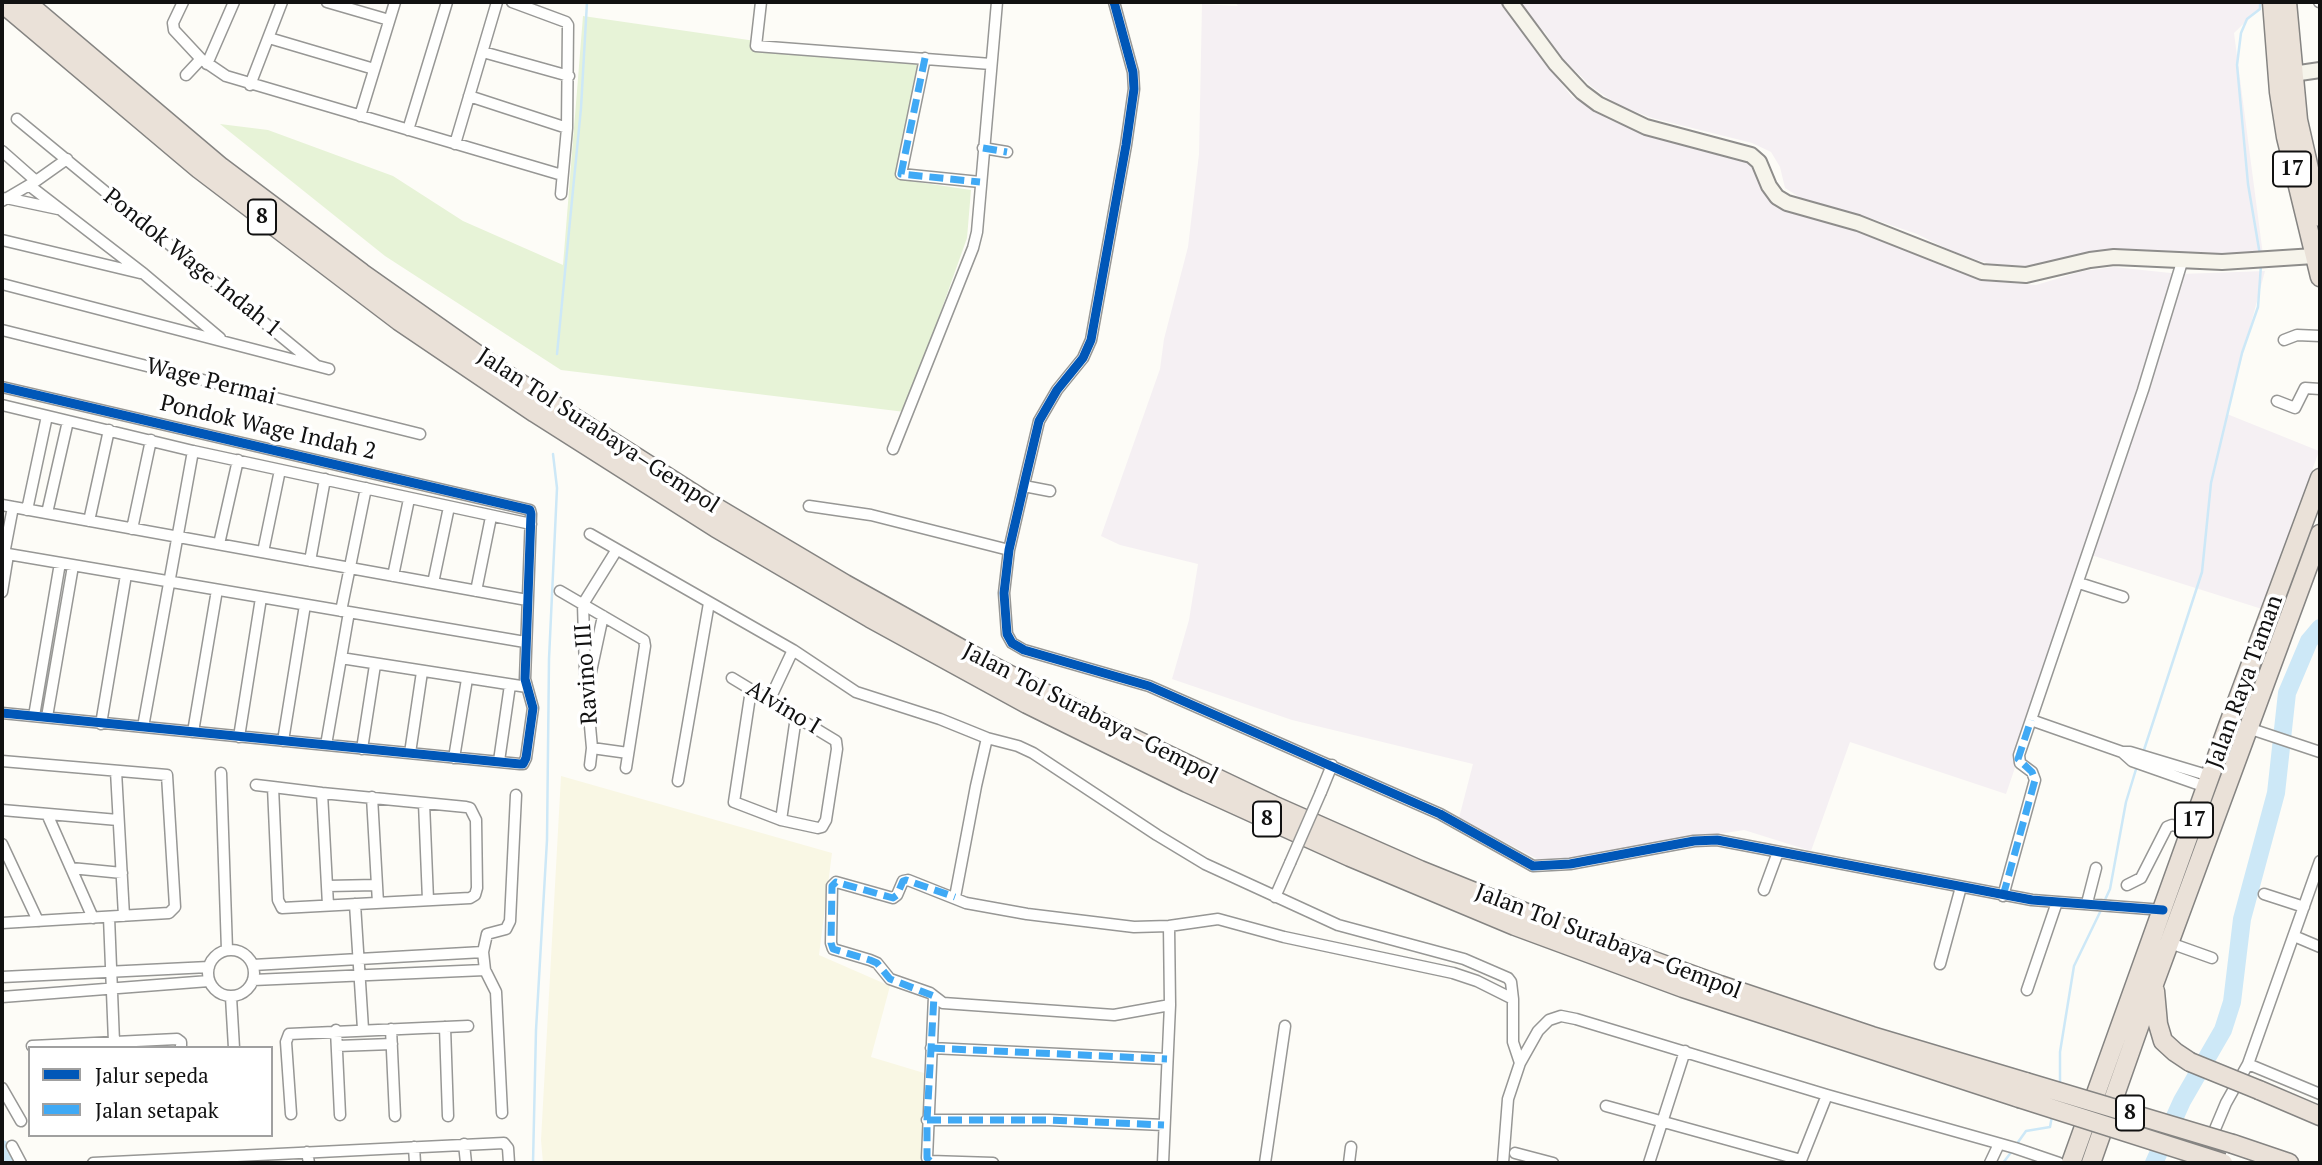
<!DOCTYPE html>
<html>
<head>
<meta charset="utf-8">
<style>
	body { margin:0 }
	#map { position:relative; width:2322px; height:1165px; overflow:hidden; background:#fdfcf7; font-family:"PT Serif",serif }
	canvas { display:block }
	.frame { position:absolute; inset:0; border:4px solid #111; pointer-events:none }
	.legend { position:absolute; left:28px; top:1046px; width:245px; height:91px; box-sizing:border-box; background:#fff; border:2px solid #a0a0a0; margin:0; padding:9px 12px; list-style:none; font-size:21px; color:#111 }
	.legend li { display:flex; align-items:center; gap:14px; height:35px }
	.legend b { width:35px; border:2px solid #a0a0a0 }
</style>
</head>
<body>
<div id="map">
<canvas width="2322" height="1165"></canvas>
<div class="frame"></div>
<ul class="legend">
<li><b style="height:9px;background:#0057b8"></b>Jalur sepeda</li>
<li><b style="height:9px;background:#3fa9f5"></b>Jalan setapak</li>
</ul>
</div>
<script>
const g = document.querySelector('canvas').getContext('2d');
g.lineJoin = 'round';
function fill(path, color) { g.fillStyle = color; g.fill(path, 'evenodd'); }
const poly = rows => new Path2D(rows.map(r => 'M' + r).join(''));
function trace(path, color, width, dash) { g.strokeStyle = color; g.lineWidth = width; g.lineCap = dash ? 'butt' : 'round'; g.setLineDash(dash || []); g.stroke(path); }
function drawText(font, color, halo, rows, align = 'center') {
  g.font = font + ' "PT Serif",serif'; g.lineWidth = 7; g.setLineDash([]); g.textBaseline = 'middle'; g.strokeStyle = halo; g.fillStyle = color; for (const [text, x, y, turn = 0] of rows) {
    g.save(); g.translate(x, y); g.rotate((+turn || 0) * Math.PI / 180); g.textAlign = isNaN(turn) ? turn : align; if (halo) g.strokeText(text, 0, 0); g.fillText(text, 0, 0); g.restore();
  }
}
fill(poly([
	[1235,2,2262,2,2262,6,2234,33,2263,255,2192,259,2121,250,2079,257,2031,268,1987,263,1955,253,1917,234,1873,219,1833,211,1807,202,1785,188,1780,167,1771,152,1752,143,1652,118,1618,105,1592,87,1560,56,1544,31,1532,46,1572,97,1610,120,1658,139,1752,160,1778,206,1905,246,1952,269,1987,281,2036,285,2083,271,2114,267,2180,274,2265,271,2227,414,2319,451,2262,609,2088,554,2006,794,1850,742,1811,851,1744,830,1543,862,1459,818,1473,764,1292,720,1172,679,1189,620,1198,564,1120,545,1101,536,1160,369,1164,339,1188,247,1199,154,1202,4,1238,6]
]), '#f5f0f3');
fill(poly([
	[561,776,832,853,819,955,890,986,871,1057,924,1073,921,1163,543,1163,541,1140]
]), '#f9f7e4');
fill(poly([
	[583,16,921,65,897,179,971,190,967,238,905,412,561,370,385,256,220,124,268,130,393,176,463,221,563,265]
]), '#e7f3d7');
trace(poly([
	[2260,2,2260,9,2247,19,2241,33,2237,65,2248,184,2260,255],
	[557,354,581,108,587,2],
	[2143,753,2202,572,2211,483,2242,353,2258,307,2261,265],
	[2104,902,2110,889,2126,802,2137,766],
	[2060,1086,2060,1052,2074,966,2102,908],
	[2016,1145,2026,1131,2050,1127,2052,1116],
	[533,1163,536,1030,547,840,549,659,557,488,553,454],
	[2003,1163,2012,1151]
]), '#cde8f7', 2.5);
trace(poly([
	[2,1149,9,1163],
	[2154,1163,2182,1101,2223,1030,2232,1002,2242,919,2276,793,2287,693,2309,641,2320,628]
]), '#cde8f7', 18);
const street = poly([
	[183,2,173,23,174,30,201,59,226,76,562,175],
	[327,2,389,20],
	[512,2,566,22,568,25,567,128,561,194],
	[761,2,756,46,991,64],
	[1114,2,1133,72,1134,89,1126,145,1091,340,1083,358,1057,390,1039,421,1026,476,1009,550,1004,593,1007,634,1012,643,1024,650,1149,686,1440,814,1533,866,1570,864,1694,841,1717,840,2032,900,2163,910],
	[2319,2,2320,2],
	[269,38,374,69],
	[483,52,569,76],
	[925,58,901,174,980,182],
	[207,64,234,2],
	[186,75,201,59],
	[250,85,282,2],
	[469,96,567,128],
	[360,116,395,2],
	[17,119,317,366],
	[408,130,447,2],
	[455,144,497,2],
	[983,148,1007,152],
	[2,151,36,181],
	[30,186,144,274,220,338],
	[6,198,58,209],
	[2,201,36,181,67,159],
	[2,240,140,273],
	[2,284,329,369],
	[2,330,420,434],
	[2284,340,2297,335,2320,336],
	[2,387,530,510,531,514,525,679,533,708,526,758,523,764,520,764,2,713],
	[2277,401,2295,408,2305,388,2320,389],
	[2,405,193,451,531,524],
	[893,449,973,248,977,232,997,2],
	[1024,486,1050,491],
	[2,505,527,600],
	[809,506,871,515,1009,550],
	[27,510,47,416],
	[47,513,68,421],
	[89,521,109,430],
	[132,529,151,440],
	[590,534,793,650,856,692,940,719,987,738,1018,746,1033,753,1157,835,1205,864,1338,925,1464,959,1508,978,1511,982,1513,999,1513,1042,1520,1063],
	[219,544,238,460],
	[263,552,280,470],
	[2,553,525,642],
	[4,554,13,507],
	[310,561,325,479],
	[393,576,409,499],
	[433,583,449,507],
	[2079,583,2123,597],
	[476,591,491,517],
	[560,591,644,640,645,646,626,768],
	[2,592,8,555],
	[341,611,366,488],
	[341,658,527,687],
	[732,678,836,741,837,749,826,820,822,827,818,828,781,820,734,802,751,690],
	[589,681,603,616],
	[769,701,793,650],
	[34,716,60,563],
	[47,717,73,566],
	[2031,720,2122,752,2130,752,2210,776],
	[101,724,126,575],
	[143,727,193,451],
	[2248,728,2320,752],
	[193,732,217,590],
	[239,737,261,598],
	[283,741,305,605],
	[326,745,349,612],
	[592,748,628,753],
	[362,749,375,665],
	[2122,752,2132,761,2206,787],
	[410,753,422,672],
	[454,758,467,679],
	[2,761,167,775,175,907,169,913,2,923],
	[499,761,510,685],
	[590,765,592,748,585,671,583,604,616,551],
	[116,771,124,916],
	[221,773,227,950],
	[678,781,709,603],
	[256,785,273,787,322,793,466,807,470,808,476,820,477,888,475,895,470,898,282,908,278,900,273,787],
	[1321,792,1332,765],
	[322,793,328,905],
	[372,797,378,903],
	[424,803,428,900],
	[2,810,118,820],
	[47,814,93,918],
	[781,820,796,717],
	[2,844,38,921],
	[71,868,122,873],
	[2127,885,2141,878,2167,827,2172,825,2191,830],
	[327,886,377,885],
	[1764,890,1778,852],
	[2264,894,2304,907],
	[2003,896,2035,780,2032,772,2020,763,2019,755,2143,390,2182,262],
	[955,897,976,786,987,738],
	[1275,897,1290,863],
	[2087,903,2096,868],
	[355,904,363,1029],
	[109,917,114,1042],
	[2294,936,2320,947],
	[2170,943,2212,958],
	'208 973a23 23 0 1 1 46 0a23 23 0 1 1-46 0Z',
	[1940,964,1961,887],
	[253,965,483,952],
	[2,977,209,967],
	[253,980,485,970],
	[2027,990,2057,902],
	[934,996,927,1158,930,1161,993,1163],
	[2,997,209,981],
	[231,997,234,1048],
	[1170,1005,1114,1015,943,1003,930,993,890,979,877,963,870,960,833,949,831,943,832,886,836,882,893,898,897,895,903,881,908,880,966,903,1027,914,1134,927,1169,926,1218,919,1284,937,1453,973,1477,981,1513,999],
	[445,1027,448,1116],
	[391,1029,395,1116],
	[336,1030,340,1115],
	[32,1046,177,1039,181,1042,181,1048],
	[337,1046,392,1044],
	[931,1048,1167,1059],
	[2248,1064,2320,1094],
	[2,1088,21,1121],
	[1606,1106,1801,1160],
	[502,1113,496,992,485,970,483,952,487,934,506,929,510,921,516,795],
	[291,1114,286,1042,289,1034,468,1026],
	[927,1120,1049,1120,1164,1125],
	[464,1144,466,1163],
	[12,1146,21,1163],
	[414,1147,415,1163],
	[307,1152,309,1163],
	[1515,1153,1553,1163],
	[2202,1160,2226,1103,2248,1064,2320,861],
	[93,1163,504,1143,508,1148,509,1163],
	[1163,1163,1170,1005,1169,926],
	[1265,1163,1285,1026],
	[1349,1163,1351,1147],
	[1503,1163,1508,1099,1520,1063,1538,1031,1549,1020,1561,1016,1576,1019,1827,1095,2015,1148,2059,1163],
	[1649,1163,1685,1051],
	[1800,1163,1827,1095],
	[1990,1163,1999,1144]
]);
const secondary = poly([
	[1510,2,1556,64,1582,92,1598,104,1646,127,1751,155,1759,162,1769,186,1777,197,1787,203,1858,223,1982,272,2026,275,2090,260,2114,257,2222,262,2314,256],
	[2286,75,2320,70]
]);
const highway = poly([
	[26,2,221,167,362,273,501,371,707,502,845,584,985,662,1128,736,1273,805,1420,870,1569,930,1720,985,1872,1036,2026,1082],
	[2272,2,2279,92,2286,137,2320,277],
	[2287,2,2298,120,2320,217],
	[2,3,199,169,399,321,535,413,716,528,870,618,1027,704,1187,783,1350,857,1515,926,1683,988,2019,1098],
	[2155,991,2158,1024,2163,1041,2175,1052,2190,1062],
	[2259,1090,2320,1116],
	[2233,1144,2289,1163],
	[2071,1163,2229,723,2320,478],
	[2091,1163,2154,984,2320,534]
]);
trace(street, '#979795', 13);
trace(secondary, '#8e8d8b', 18);
trace(highway, '#858482', 21);
trace(street, '#fffffe', 10);
trace(secondary, '#f6f4eb', 14);
trace(highway, '#eae1d8', 18);
const streetBridge = poly([
	[1290,863,1321,792]
]);
const highwayBridge = poly([
	[2190,1062,2259,1090],
	[2026,1082,2233,1144],
	[2019,1098,2223,1163]
]);
trace(streetBridge, '#979795', 13, []);
trace(highwayBridge, '#858482', 21, []);
trace(streetBridge, '#fffffe', 10);
trace(highwayBridge, '#eae1d8', 18);
trace(poly([
	[2319,2,2320,2],
	[925,58,901,174,980,182],
	[983,148,1007,152],
	[2003,896,2035,780,2032,772,2018,759,2031,720],
	[931,1048,1167,1059],
	[927,1120,1049,1120,1164,1125],
	[930,1161,927,1158,927,1120,934,996,890,979,877,963,870,960,833,949,831,943,832,886,836,882,893,898,897,895,903,881,906,880,955,897]
]), '#3fa9f5', 7, [14, 7]);
trace(poly([
	[1114,2,1133,72,1134,89,1126,145,1091,340,1083,358,1057,390,1039,421,1026,476,1009,550,1004,593,1007,634,1012,643,1024,650,1149,686,1440,814,1533,866,1570,864,1694,841,1717,840,2032,900,2163,910],
	[2,387,530,510,531,514,525,679,533,708,526,758,523,764,520,764,2,713]
]), '#0057b8', 9);
for (const [x, y, w] of [
	[2292,169,38],
	[262,217,28],
	[1267,819,28],
	[2194,820,38],
	[2130,1113,28]
]) { const box = new Path2D(); box.roundRect(x - w / 2, y - 17.5, w, 35, 5); g.fillStyle = '#fff'; g.fill(box); trace(box, '#111', 2); }
drawText('bold 21px', '#111', null, [
	["17",2292,169],
	["8",262,217],
	["8",1267,819],
	["17",2194,820],
	["8",2130,1113]
]);
drawText('23px', '#111', '#fff', [
	["Pondok Wage Indah 1",192,263,39],
	["Wage Permai",211,382,14],
	["Pondok Wage Indah 2",268,428,13],
	["Jalan Tol Surabaya–Gempol",598,431,33],
	["Ravino III",587,674,-94],
	["Jalan Raya Taman",2245,682,-70],
	["Alvino I",783,708,31],
	["Jalan Tol Surabaya–Gempol",1090,714,27],
	["Jalan Tol Surabaya–Gempol",1608,942,21]
]);
</script>
</body>
</html>
